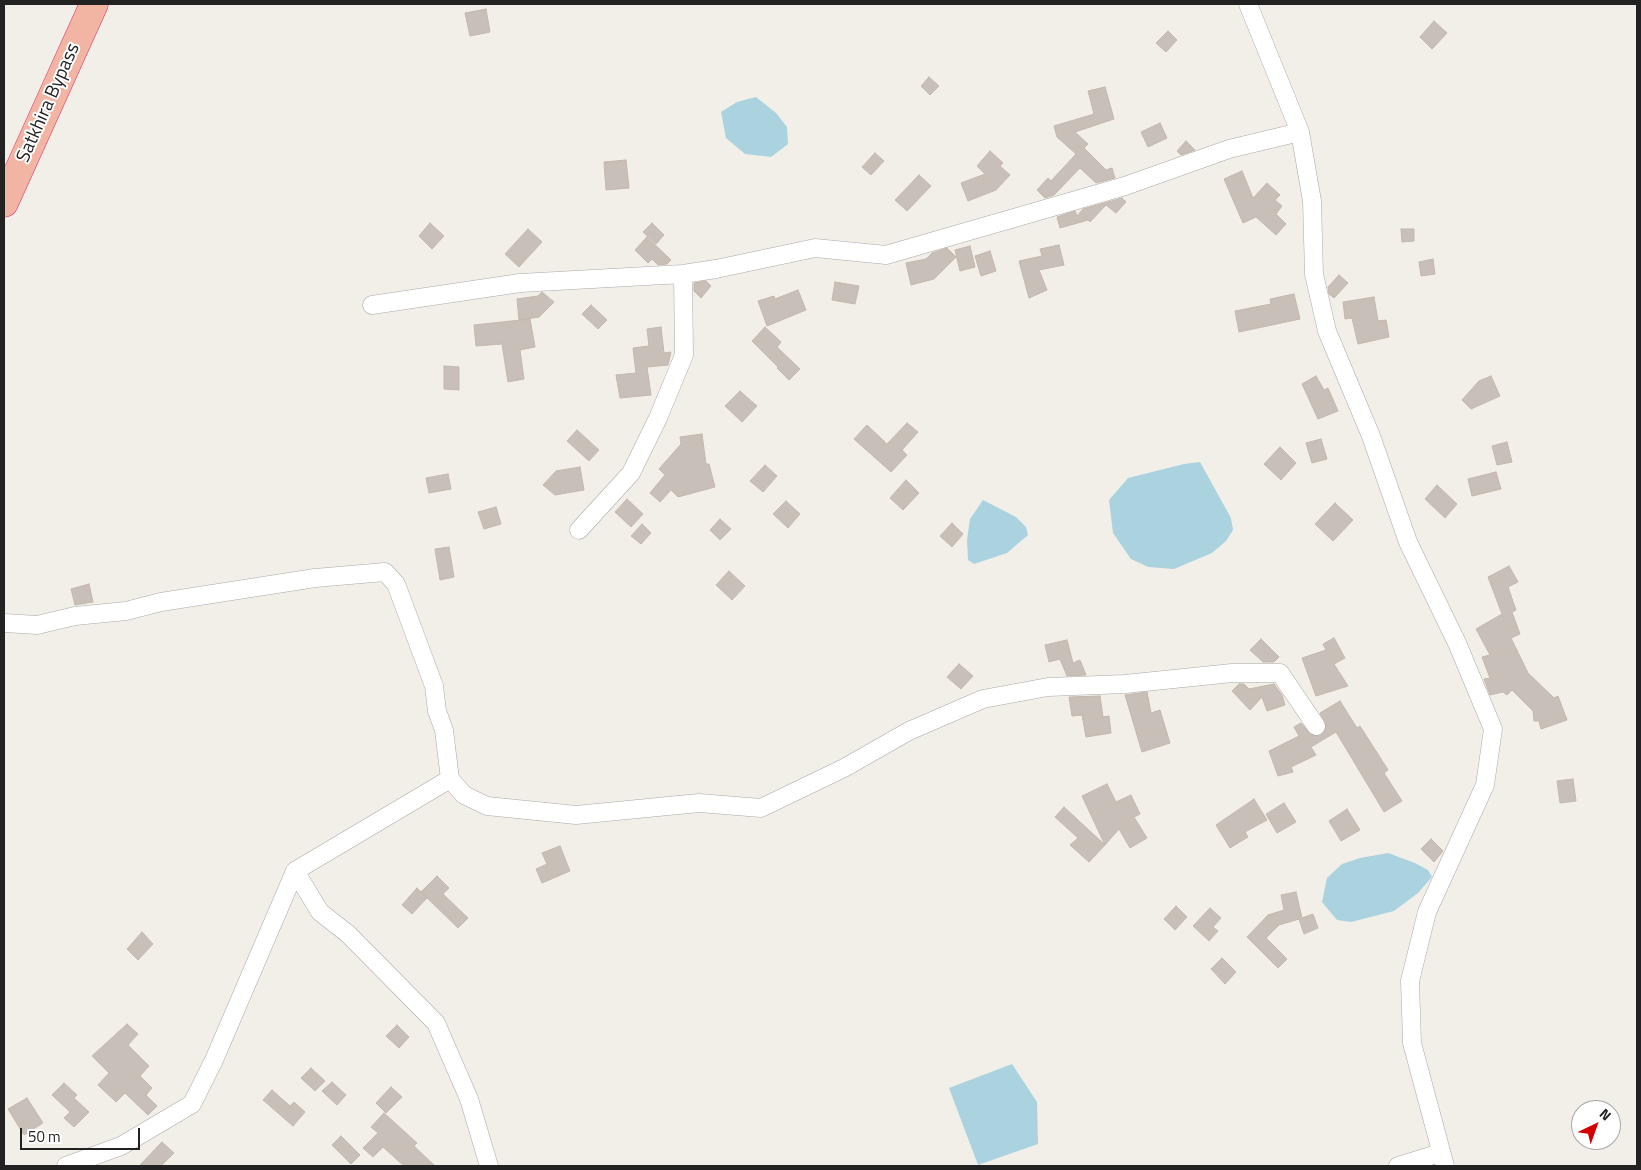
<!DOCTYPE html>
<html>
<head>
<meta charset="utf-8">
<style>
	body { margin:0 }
	#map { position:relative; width:1641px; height:1170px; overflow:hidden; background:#f2efe9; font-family:"Titillium Web",sans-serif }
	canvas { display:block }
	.frame { position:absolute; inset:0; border:5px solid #222; pointer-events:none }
	.north { position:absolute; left:1571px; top:1100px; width:50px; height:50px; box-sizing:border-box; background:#fff; border:1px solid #a7a7a7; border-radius:50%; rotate:42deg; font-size:14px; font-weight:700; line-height:20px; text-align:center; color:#222 }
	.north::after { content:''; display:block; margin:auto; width:18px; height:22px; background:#d40000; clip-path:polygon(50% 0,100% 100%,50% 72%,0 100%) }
	.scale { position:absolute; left:20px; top:1128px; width:120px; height:22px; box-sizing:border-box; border:2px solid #222; border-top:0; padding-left:6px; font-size:15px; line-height:18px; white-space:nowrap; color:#222; -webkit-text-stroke:4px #fff; paint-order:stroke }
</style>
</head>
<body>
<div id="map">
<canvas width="1641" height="1170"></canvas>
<div class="frame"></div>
<div class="north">N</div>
<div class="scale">50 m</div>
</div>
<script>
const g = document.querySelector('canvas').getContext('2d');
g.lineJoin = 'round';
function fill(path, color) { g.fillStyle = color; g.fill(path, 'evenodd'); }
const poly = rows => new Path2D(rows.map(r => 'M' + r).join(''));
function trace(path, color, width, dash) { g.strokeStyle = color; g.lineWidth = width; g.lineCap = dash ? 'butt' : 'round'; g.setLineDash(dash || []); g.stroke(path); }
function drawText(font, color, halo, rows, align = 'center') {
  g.font = font + ' "Titillium Web",sans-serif'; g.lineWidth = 4; g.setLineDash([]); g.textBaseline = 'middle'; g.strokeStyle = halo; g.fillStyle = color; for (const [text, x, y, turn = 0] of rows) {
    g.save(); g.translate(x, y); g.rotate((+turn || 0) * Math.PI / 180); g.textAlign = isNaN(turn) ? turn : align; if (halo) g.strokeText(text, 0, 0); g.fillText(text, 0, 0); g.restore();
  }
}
fill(poly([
	[756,97,776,113,787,127,788,144,771,157,745,154,726,138,721,112,737,102],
	[1200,462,1231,518,1233,530,1226,541,1212,553,1174,569,1148,567,1131,559,1113,533,1109,500,1128,478,1184,464],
	[983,500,1016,517,1026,527,1028,535,1007,553,974,564,968,560,967,540,970,519],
	[1388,853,1415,863,1428,870,1432,877,1418,893,1394,911,1351,922,1337,920,1322,902,1327,878,1342,864,1360,858],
	[1012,1064,1037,1102,1038,1144,978,1165,949,1088]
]), '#aad3df');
const building = poly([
	[486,9,490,32,470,36,465,13,486,9],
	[1434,21,1447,33,1432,49,1420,37,1434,21],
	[1168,31,1177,40,1166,52,1156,43,1168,31],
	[929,77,939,86,930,95,921,86,929,77],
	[1105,87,1114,119,1075,132,1088,144,1084,148,1106,170,1112,168,1115,178,1096,183,1080,168,1054,195,1045,198,1037,190,1048,178,1051,181,1076,154,1057,137,1054,126,1094,114,1088,91,1105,87],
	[1160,123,1167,138,1148,147,1141,132,1160,123],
	[1186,141,1195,150,1181,155,1177,151,1186,141],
	[990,151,1003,163,1000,166,1010,175,996,190,968,201,961,183,985,174,977,166,990,151],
	[875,153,884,161,871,175,862,167,875,153],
	[626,160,629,188,606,190,604,162,626,160],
	[1242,171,1253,198,1267,183,1280,195,1275,200,1282,206,1276,214,1286,224,1276,235,1256,217,1243,223,1224,179,1242,171],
	[919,175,931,186,907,211,895,200,919,175],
	[1122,198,1126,202,1116,213,1106,205,1090,222,1088,220,1060,228,1057,217,1075,211,1077,216,1083,209,1122,198],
	[430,223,444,236,432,249,419,236,430,223],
	[652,223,664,235,656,244,643,232,652,223],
	[528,229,542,242,519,267,505,254,528,229],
	[1401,229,1414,229,1414,241,1402,242,1401,229],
	[647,237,671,260,667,264,658,265,652,259,648,263,635,250,647,237],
	[1059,245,1064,265,1039,270,1047,290,1029,298,1019,261,1042,256,1040,249,1059,245],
	[970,246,975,267,960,271,955,250,970,246],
	[947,248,956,257,934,279,911,285,906,263,926,259,932,253,947,248],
	[990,251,996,271,981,276,975,256,990,251],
	[1433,259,1435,274,1421,276,1419,262,1433,259],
	[1339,275,1348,283,1334,298,1329,294,1328,287,1339,275],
	[706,281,711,286,701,298,694,291,694,283,706,281],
	[835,282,859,286,855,304,832,300,835,282],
	[798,290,806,310,767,326,758,301,774,296,775,299,798,290],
	[542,292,554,302,539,317,519,320,517,299,538,296,542,292],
	[1294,294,1300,319,1239,332,1235,311,1271,304,1270,299,1294,294],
	[1374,297,1378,321,1386,320,1389,337,1358,344,1352,318,1345,319,1343,302,1374,297],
	[591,305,607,320,598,329,582,314,591,305],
	[530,319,535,347,520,350,524,379,508,382,502,344,476,346,474,325,530,319],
	[661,327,664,353,671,352,668,365,647,367,651,395,620,398,616,375,636,373,633,348,649,346,647,329,661,327],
	[765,327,781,342,777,347,800,369,789,380,777,368,778,367,752,341,765,327],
	[444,366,459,367,459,390,444,389,444,366],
	[1316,376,1324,390,1328,388,1338,411,1318,419,1302,384,1316,376],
	[1491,376,1500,396,1471,409,1462,400,1479,381,1491,376],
	[740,391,757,406,742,422,725,406,740,391],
	[907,423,918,432,902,450,907,455,891,472,854,439,867,425,887,444,907,423],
	[577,430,599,450,589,461,567,441,577,430],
	[702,434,706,464,709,464,715,487,678,497,671,490,660,502,650,493,665,475,659,469,681,444,680,437,702,434],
	[1321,439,1327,459,1312,463,1306,443,1321,439],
	[1507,442,1512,462,1497,465,1492,446,1507,442],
	[1280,447,1296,463,1281,480,1264,464,1280,447],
	[765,465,777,476,763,492,750,481,765,465],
	[580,467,584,490,555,495,543,485,556,471,580,467],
	[1496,472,1501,489,1472,496,1468,479,1496,472],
	[448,474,451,489,429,493,426,478,448,474],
	[906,480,919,493,903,510,890,498,906,480],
	[1437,485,1457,504,1445,518,1425,499,1437,485],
	[627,499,643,514,631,527,615,512,627,499],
	[786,501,800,514,788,528,773,514,786,501],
	[1335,503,1353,520,1333,541,1315,524,1335,503],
	[496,507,501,524,484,529,478,512,496,507],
	[720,519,731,529,720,540,710,530,720,519],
	[952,523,963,534,952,547,940,536,952,523],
	[642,524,651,533,641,544,631,536,642,524],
	[449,547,454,577,440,580,435,549,449,547],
	[1509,566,1518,582,1508,587,1516,610,1512,612,1520,634,1511,638,1528,673,1554,698,1558,696,1567,720,1541,729,1539,721,1534,721,1533,711,1512,690,1507,695,1503,692,1490,695,1484,679,1490,678,1482,657,1490,655,1476,629,1502,614,1488,577,1509,566],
	[729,571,745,586,732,600,716,585,729,571],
	[89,584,93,602,75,605,71,589,89,584],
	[1334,638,1345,658,1334,664,1348,686,1316,696,1302,658,1326,650,1323,644,1334,638],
	[1261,639,1279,657,1274,662,1263,662,1250,650,1261,639],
	[1067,640,1073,663,1080,660,1086,675,1067,676,1060,659,1049,662,1045,645,1067,640],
	[959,664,973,676,961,689,947,677,959,664],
	[1239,684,1244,684,1249,689,1274,684,1282,695,1285,705,1267,711,1262,697,1250,710,1232,691,1239,684],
	[1147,692,1151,713,1160,710,1170,743,1142,752,1125,695,1147,692],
	[1100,696,1103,717,1109,716,1111,733,1086,737,1082,715,1072,716,1069,697,1100,696],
	[1340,701,1357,728,1360,726,1376,751,1388,770,1384,773,1402,801,1384,812,1336,732,1311,747,1316,755,1291,767,1293,772,1278,776,1269,751,1299,736,1294,727,1301,723,1311,735,1322,734,1326,725,1320,713,1340,701],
	[1573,779,1576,801,1560,803,1557,781,1573,779],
	[1107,784,1116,802,1131,795,1140,814,1134,817,1147,838,1130,848,1119,829,1105,845,1082,796,1107,784],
	[1254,799,1267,820,1245,832,1248,837,1230,848,1216,825,1254,799],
	[1284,803,1296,822,1277,833,1266,814,1284,803],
	[1064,807,1105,845,1089,862,1070,845,1078,838,1055,817,1064,807],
	[1347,809,1360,830,1341,841,1329,821,1347,809],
	[1431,839,1443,851,1434,862,1421,849,1431,839],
	[560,846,570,871,542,883,536,869,547,864,542,853,560,846],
	[437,876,449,888,443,894,468,918,458,928,421,892,437,876],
	[417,888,427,898,412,914,402,905,417,888],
	[1296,892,1302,918,1313,914,1318,928,1304,934,1299,919,1279,925,1266,938,1287,959,1278,968,1247,937,1268,915,1284,910,1281,895,1296,892],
	[1176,906,1187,917,1175,930,1164,919,1176,906],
	[1210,908,1221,918,1213,927,1218,931,1209,941,1193,926,1210,908],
	[142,932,153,944,138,960,127,949,142,932],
	[1222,958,1236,972,1225,984,1211,969,1222,958],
	[127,1024,138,1034,128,1045,149,1066,140,1076,152,1088,146,1095,157,1106,148,1115,125,1093,116,1102,98,1085,109,1073,92,1056,127,1024],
	[397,1025,409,1037,399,1048,386,1036,397,1025],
	[311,1068,325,1081,315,1091,301,1078,311,1068],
	[332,1082,346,1095,337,1105,322,1091,332,1082],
	[64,1083,77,1095,74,1098,89,1112,74,1127,64,1118,70,1112,52,1095,64,1083],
	[391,1087,402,1097,386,1113,376,1103,391,1087],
	[272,1090,290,1106,294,1102,305,1112,293,1126,263,1100,272,1090],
	[27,1098,43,1123,24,1135,8,1109,27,1098],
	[384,1113,417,1143,414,1146,435,1166,404,1166,383,1147,373,1157,363,1148,378,1133,371,1127,384,1113],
	[341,1136,360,1155,351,1164,332,1145,341,1136],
	[162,1142,174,1153,161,1166,139,1166,162,1142]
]);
fill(building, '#c7bfb8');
trace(building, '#c4b6ab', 1);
const minor = poly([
	[1248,4,1300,132,1312,201,1314,274,1327,331,1371,436,1408,542,1457,643,1493,729,1485,785,1427,912,1410,981,1412,1043,1445,1166],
	[372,305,520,283,683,274,716,269,815,248,886,255,1125,186,1229,149,1300,132],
	[579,530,631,473,658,418,684,355,683,274],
	[4,623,37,625,75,616,126,611,161,602,315,578,385,572,396,584,434,686,437,711,444,730,450,779,464,795,487,806,576,815,699,803,761,808,844,768,909,731,983,699,1048,687,1125,684,1232,673,1280,673,1316,726],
	[295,871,320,912,348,934,436,1023,469,1099,489,1166],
	[66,1166,121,1146,192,1104,214,1060,295,871,450,779],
	[1398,1166,1440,1153]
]);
const trunk = poly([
	[4,203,94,4]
]);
trace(minor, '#a9a9a9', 19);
trace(trunk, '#dc2a67', 29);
trace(minor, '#fff', 18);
trace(trunk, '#f2b4a3', 28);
drawText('19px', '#222', '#fff', [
	["Satkhira Bypass",49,103,-66]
]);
</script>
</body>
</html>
